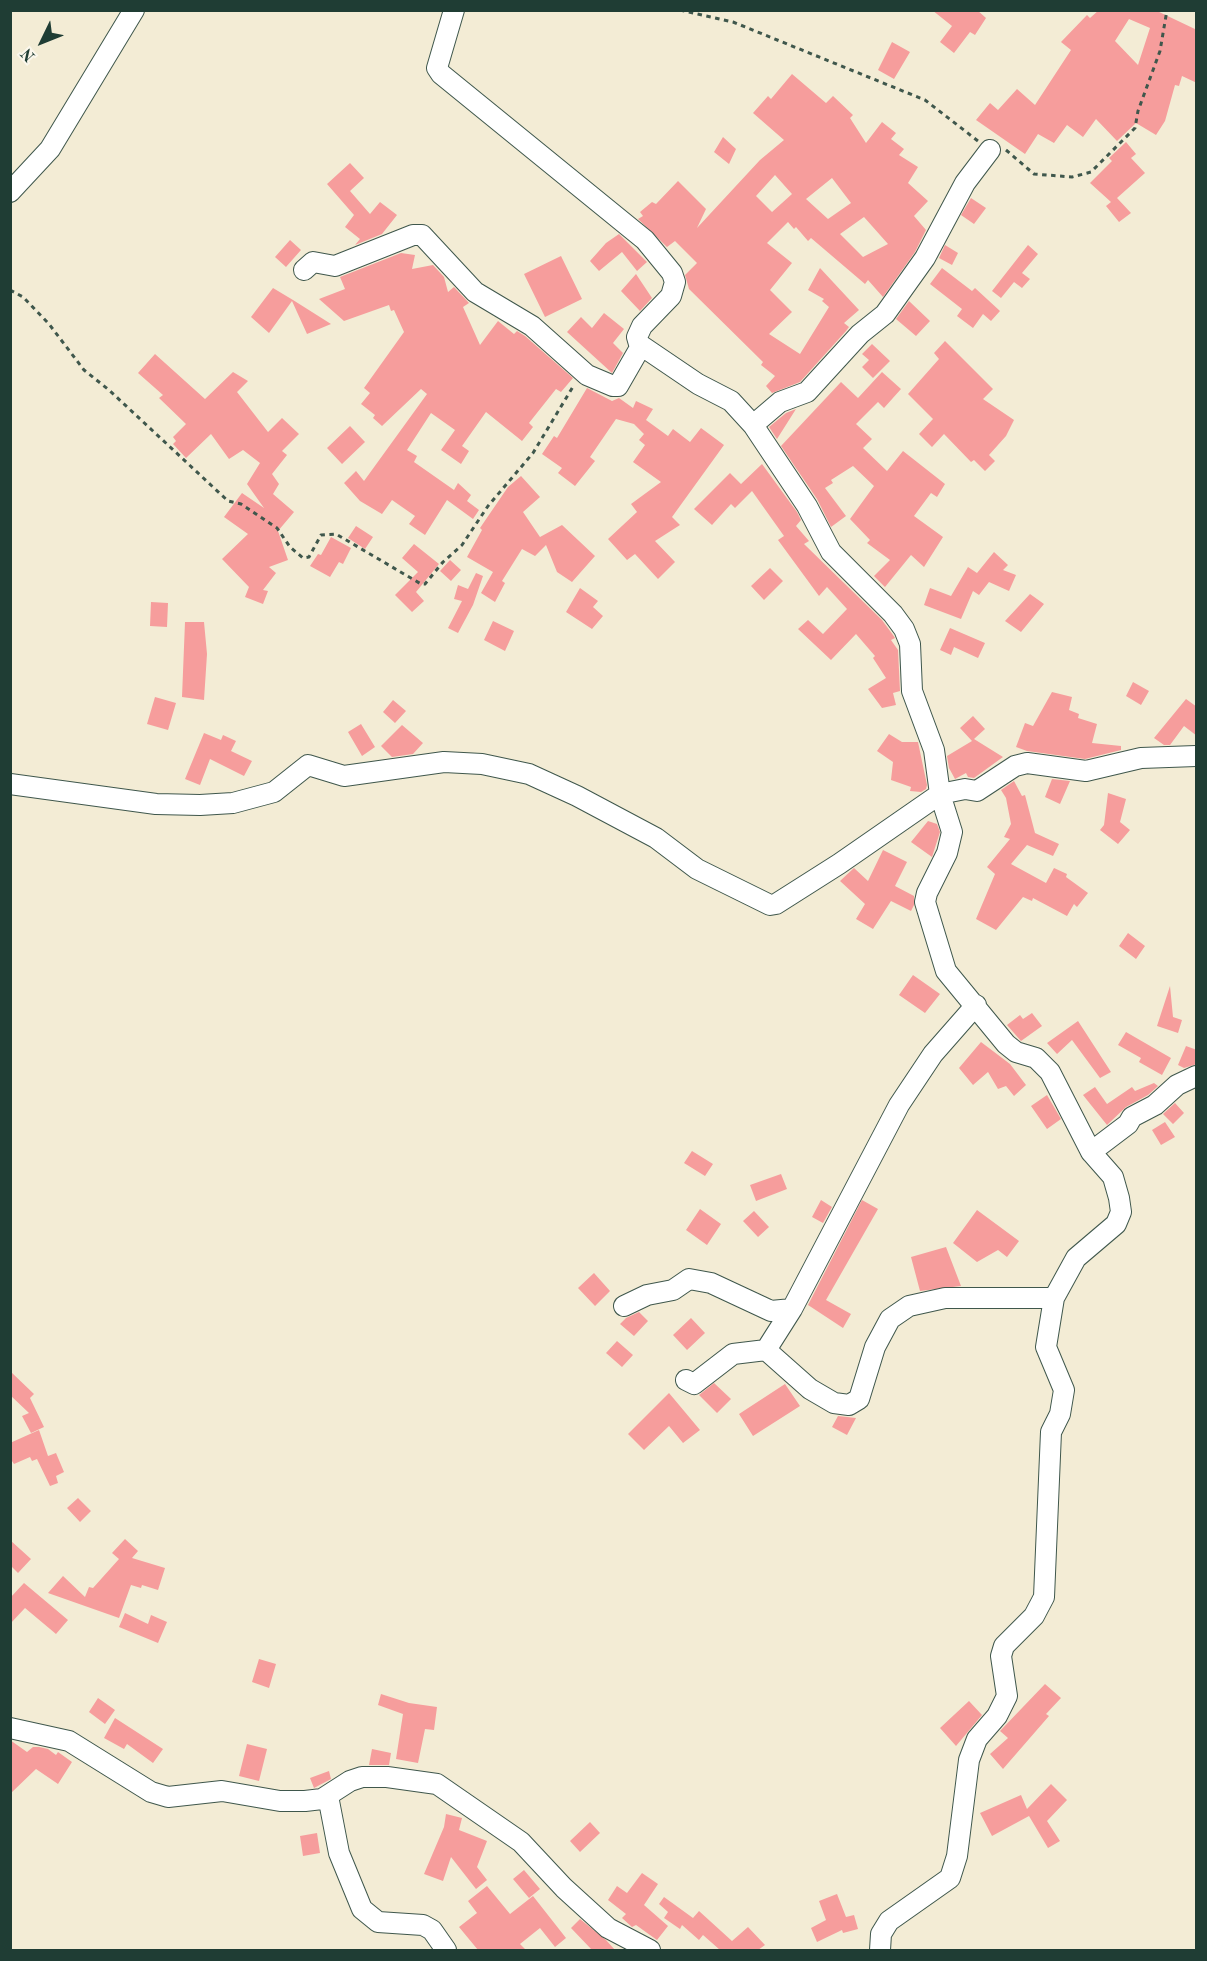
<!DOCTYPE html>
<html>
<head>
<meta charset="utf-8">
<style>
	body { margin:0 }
	#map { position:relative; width:1207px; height:1961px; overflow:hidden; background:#f3ecd5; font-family:"Old Standard TT",serif }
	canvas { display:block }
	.frame { position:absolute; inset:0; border:12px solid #1f3d34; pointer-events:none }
	.north { position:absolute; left:12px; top:12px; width:60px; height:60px; -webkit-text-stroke:4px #fbf7ec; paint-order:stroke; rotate:227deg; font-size:16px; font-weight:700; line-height:24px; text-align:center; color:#1f3d34 }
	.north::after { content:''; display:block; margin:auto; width:21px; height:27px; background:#1f3d34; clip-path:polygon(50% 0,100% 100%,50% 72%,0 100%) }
</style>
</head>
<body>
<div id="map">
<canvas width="1207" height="1961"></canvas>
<div class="frame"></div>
<div class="north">N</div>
</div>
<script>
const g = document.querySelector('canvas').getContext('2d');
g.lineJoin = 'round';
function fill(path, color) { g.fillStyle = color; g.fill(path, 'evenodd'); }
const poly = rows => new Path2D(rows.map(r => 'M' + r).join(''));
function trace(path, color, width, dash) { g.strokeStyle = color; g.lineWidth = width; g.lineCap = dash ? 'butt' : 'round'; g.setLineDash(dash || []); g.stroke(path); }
fill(poly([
	[932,10,977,10,986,18,975,35,970,32,954,53,940,42,952,26],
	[1099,10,1155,10,1197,30,1197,83,1182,76,1179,86,1175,85,1165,121,1156,135,1136,123,1117,141,1096,119,1083,137,1067,125,1054,143,1038,134,1025,154,976,120,990,103,998,110,1017,89,1035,105,1071,50,1061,42,1087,15,1090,18],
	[1129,19,1150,28,1138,65,1115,41],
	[892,42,910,52,894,79,878,70],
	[792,74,826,103,833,96,853,115,850,118,866,143,882,122,896,133,891,139,904,149,899,155,918,167,908,183,928,201,914,216,926,230,915,252,883,297,868,280,865,284,811,238,808,241,796,227,794,229,788,222,767,243,792,263,770,290,792,312,769,334,800,354,829,307,822,301,824,299,808,290,820,268,859,310,844,323,849,327,846,331,800,382,772,393,766,386,775,376,761,365,763,362,689,289,685,275,697,263,675,241,667,247,638,219,643,216,640,212,652,202,656,204,678,181,706,209,697,228,760,160,784,140,753,113,768,96,771,99],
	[775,175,792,194,772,212,756,196],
	[832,178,851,203,828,219,806,199],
	[864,217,888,244,863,257,840,234],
	[723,137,736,149,729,164,714,152],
	[1126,142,1136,154,1131,158,1145,173,1117,198,1131,213,1119,222,1106,206,1111,202,1090,183,1112,161,1109,158],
	[350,163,364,178,350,191,370,214,380,202,397,215,382,234,355,245,360,239,345,227,354,215,327,184],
	[971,198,986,208,974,224,961,215],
	[619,234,647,262,637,271,622,252,599,271,590,261,606,243],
	[290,240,301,250,286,267,275,257],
	[945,245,958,253,952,265,939,258],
	[1028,245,1038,254,1022,273,1030,279,1022,288,1014,282,1001,298,992,291],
	[401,253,415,255,412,269,433,265,444,277,448,292,454,287,469,303,463,307,480,345,498,321,514,334,517,331,525,336,573,378,561,392,556,389,529,423,533,427,522,441,486,412,462,446,469,451,461,464,441,450,455,430,431,413,407,450,417,456,414,462,454,490,458,483,471,495,467,501,479,510,473,519,447,500,425,535,409,524,415,516,392,500,382,514,360,501,344,483,356,471,364,481,427,394,421,389,382,426,373,418,375,415,361,404,370,393,364,388,404,332,394,310,391,311,389,305,344,321,319,299,345,289,340,277],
	[561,256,582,299,545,317,524,274],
	[942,268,972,291,975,288,1000,311,991,321,983,314,973,328,957,316,962,309,930,284],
	[636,274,652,298,640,311,621,291],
	[273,288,293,300,331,324,307,334,292,301,269,333,251,317],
	[909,301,930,321,916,336,896,319],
	[604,313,624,329,613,343,623,353,612,373,567,332,581,317,592,328],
	[945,341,993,389,983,399,1014,420,1006,436,989,455,995,461,985,471,974,460,971,462,944,434,932,447,919,434,933,419,908,394,939,359,934,353],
	[872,344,890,361,873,378,862,367,869,360,862,354],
	[155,354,205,399,233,372,248,381,237,392,268,432,282,418,299,434,282,451,287,455,272,474,279,484,273,494,294,512,278,531,288,560,269,567,276,573,263,590,268,591,263,604,245,597,249,587,222,559,248,534,224,517,242,493,264,508,247,484,260,463,243,450,229,459,211,434,186,458,173,444,176,441,173,437,186,424,159,398,163,395,138,373],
	[882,372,901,389,884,408,878,402,856,424,872,439,863,448,887,471,903,451,945,484,937,497,931,493,914,516,943,537,924,567,911,555,885,587,874,576,890,560,867,543,870,540,850,519,874,486,853,466,831,480,833,483,825,488,846,516,831,527,817,499,781,446,841,382,858,398],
	[587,388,612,401,619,398,633,408,636,401,653,409,646,420,668,436,673,429,690,442,701,428,724,445,672,517,680,525,655,541,675,562,658,579,635,554,627,560,608,539,637,512,631,504,661,482,633,462,645,445,639,440,644,434,634,424,616,419,590,457,595,461,575,486,558,473,562,468,542,454,554,436,557,438],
	[796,409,777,439,769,427,786,413],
	[350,426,365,442,342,464,327,448],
	[762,464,797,512,801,520,796,526,809,541,804,544,882,620,893,635,895,638,891,640,898,650,900,691,893,693,896,705,882,708,868,689,886,678,873,658,875,656,856,634,831,660,798,629,808,620,823,634,847,609,827,587,819,596,778,540,784,536,752,491,735,508,731,504,712,525,694,509,730,473,741,484],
	[521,476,540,497,523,512,540,537,562,525,595,556,572,582,557,572,546,545,535,556,522,549,502,581,505,583,495,602,481,593,493,572,467,557,482,530,480,528,508,487],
	[356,526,373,537,365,549,348,538],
	[331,537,351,548,343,564,339,562,330,577,310,566,318,554,321,555],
	[414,544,439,564,416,592,424,601,412,612,395,595,418,572,402,558],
	[994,552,1008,565,1003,570,1016,575,1009,591,989,582,979,595,973,591,961,619,924,605,930,588,951,596,968,567,977,573],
	[450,560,461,570,451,581,440,571],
	[770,568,783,581,764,600,751,586],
	[476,573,483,576,473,605,458,633,448,628,462,601,454,599,458,585,468,589],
	[580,588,598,601,593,607,603,616,592,629,566,612],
	[1030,594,1044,604,1021,632,1005,621],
	[151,602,168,603,167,627,150,626],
	[493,621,514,631,505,651,484,640],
	[185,622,204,622,207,654,204,700,182,697],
	[950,628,985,643,978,658,954,647,951,655,940,650],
	[1133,682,1149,691,1141,705,1126,696],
	[1052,692,1072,697,1069,710,1079,714,1078,718,1097,724,1092,743,1121,746,1121,750,1085,759,1027,751,1016,747,1025,723,1033,726],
	[155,697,176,703,168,730,147,724],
	[1186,699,1197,707,1197,736,1184,726,1170,745,1164,745,1154,738],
	[393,700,406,711,395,723,383,712],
	[973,716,985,729,974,739,1003,757,974,778,968,777,966,773,955,779,949,768,947,756,972,741,960,728],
	[361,724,375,747,362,756,348,732],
	[402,725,423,743,413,754,392,757,381,746],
	[204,733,221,740,223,735,236,741,231,751,252,761,244,776,210,759,200,785,185,779],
	[889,734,902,742,918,742,927,785,926,789,921,792,910,791,911,787,891,780,893,762,877,751],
	[1052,779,1070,781,1060,804,1045,797],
	[1014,781,1022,796,1025,795,1035,833,1059,844,1053,856,1027,845,1011,864,1046,883,1054,868,1067,874,1066,877,1088,893,1077,907,1074,904,1067,916,1033,898,1032,901,1023,897,996,930,976,919,995,874,987,867,1010,839,1004,837,1011,824,1006,798,1001,790],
	[1108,793,1126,799,1120,822,1130,830,1118,844,1100,830,1104,825],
	[928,821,937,824,940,832,932,857,911,842],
	[883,850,907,862,895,886,914,896,914,905,911,911,891,901,873,929,856,919,865,904,840,881,854,868,868,881],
	[1128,933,1145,946,1136,959,1119,946],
	[913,975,940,994,925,1013,899,995],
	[1170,986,1173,1017,1182,1020,1178,1033,1157,1026],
	[1032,1013,1042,1026,1021,1041,1007,1025,1020,1015,1023,1019],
	[1078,1021,1111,1072,1100,1078,1072,1040,1057,1054,1047,1043],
	[1126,1032,1171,1058,1162,1075,1139,1062,1141,1058,1118,1045],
	[981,1042,1010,1064,1026,1085,1014,1096,1006,1086,998,1089,988,1072,973,1085,959,1068],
	[1186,1046,1197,1050,1197,1064,1184,1068,1178,1065],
	[1154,1083,1158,1086,1148,1095,1126,1107,1107,1125,1083,1095,1095,1087,1107,1104,1132,1087,1135,1091],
	[1047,1095,1061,1119,1047,1129,1031,1106],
	[1175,1103,1184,1113,1173,1124,1163,1114],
	[1165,1122,1175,1137,1161,1145,1152,1130],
	[692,1151,713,1164,705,1176,684,1163],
	[781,1174,787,1189,756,1201,750,1185],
	[821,1200,832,1207,823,1223,812,1217],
	[862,1200,878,1209,826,1300,851,1314,843,1328,808,1305],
	[700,1209,721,1224,707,1245,686,1230],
	[977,1210,1019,1241,1007,1257,998,1250,977,1262,953,1243],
	[754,1211,769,1227,758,1237,743,1221],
	[946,1247,961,1286,920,1291,911,1257],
	[594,1273,610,1291,595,1306,578,1288],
	[639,1312,648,1321,634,1336,620,1324,626,1318],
	[691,1318,705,1333,687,1350,673,1335],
	[617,1341,633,1355,622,1367,606,1353],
	[10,1371,34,1394,30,1398,44,1427,31,1433,22,1416,29,1413,10,1395],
	[714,1383,731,1399,717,1413,699,1395],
	[785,1384,800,1406,753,1436,739,1414],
	[669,1393,700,1430,683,1443,669,1426,644,1450,628,1434],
	[838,1416,856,1418,847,1435,832,1427],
	[39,1430,48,1456,56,1453,64,1472,56,1476,58,1483,50,1486,37,1459,32,1461,30,1457,14,1464,10,1458,10,1443],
	[78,1498,91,1511,80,1522,67,1508],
	[125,1539,138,1551,132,1558,165,1568,158,1590,142,1585,141,1588,131,1585,119,1618,48,1593,63,1576,85,1597,89,1587,93,1588,119,1559,112,1553],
	[10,1540,31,1559,18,1573,10,1565],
	[24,1583,68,1620,56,1634,25,1608,10,1624,10,1598],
	[125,1613,148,1624,151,1615,167,1622,158,1643,119,1627],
	[259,1659,276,1664,269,1688,252,1682],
	[1045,1684,1061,1698,1046,1714,1049,1716,1003,1769,990,1754,1008,1738,1000,1731],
	[381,1694,409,1703,437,1707,434,1730,425,1729,418,1763,396,1759,403,1714,378,1705],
	[98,1698,115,1710,105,1724,89,1712],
	[969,1701,982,1715,956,1746,940,1728],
	[115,1718,163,1749,153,1763,127,1744,124,1749,104,1738],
	[10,1740,27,1752,33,1747,39,1747,48,1749,56,1755,58,1752,72,1762,58,1784,36,1769,10,1794],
	[247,1744,267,1749,259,1781,239,1776],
	[372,1749,391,1753,389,1765,369,1765],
	[329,1771,331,1779,314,1788,310,1778],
	[1051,1784,1067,1800,1047,1821,1060,1841,1048,1848,1029,1816,992,1836,980,1813,1021,1795,1027,1809],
	[446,1814,462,1818,459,1830,487,1841,477,1867,487,1880,476,1889,451,1857,443,1881,424,1874,444,1827],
	[590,1822,600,1833,580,1852,570,1841],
	[317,1833,320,1853,303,1856,300,1836],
	[524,1870,540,1889,529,1898,513,1879],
	[642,1873,658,1884,644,1905,668,1926,657,1940,636,1925,632,1927,622,1918,626,1914,608,1900,617,1886,627,1893],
	[487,1886,510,1914,533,1896,566,1938,555,1947,540,1928,520,1944,526,1950,478,1950,459,1927,477,1913,468,1901],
	[837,1894,846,1917,854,1915,858,1929,843,1933,842,1930,817,1942,811,1928,826,1920,819,1901],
	[664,1897,693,1918,699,1911,732,1941,748,1927,765,1945,758,1950,720,1950,703,1935,699,1940,682,1925,680,1929,664,1918,668,1912,659,1904],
	[580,1919,606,1940,615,1950,592,1950,571,1928]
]), '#f69d9c');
const street = poly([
	[454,10,437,68,441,74,645,240,672,273,675,282,671,296,642,326,637,337,639,344,698,384,731,401,753,425,807,506,831,552,893,614,904,629,910,644,912,691,934,750,940,794,952,832,947,853,927,893,925,902,946,971,1006,1044,1016,1052,1036,1058,1050,1072,1091,1152,1113,1177,1119,1198,1121,1212,1116,1224,1076,1258,1054,1298,1046,1347,1064,1390,1060,1414,1051,1432,1044,1597,1034,1616,1004,1646,1001,1656,1007,1696,997,1716,977,1739,969,1760,957,1856,950,1878,889,1921,881,1934,880,1950],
	[10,192,50,149,134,10],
	[304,270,313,262,335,266,413,235,422,235,475,292,532,326,587,375,613,386,618,386,641,346],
	[753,425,780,402,807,392,860,334,885,314,925,258,965,183,990,150],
	[10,784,156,804,200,805,233,803,274,792,308,765,344,776,444,762,482,764,529,774,577,796,656,838,697,869,770,905,776,904,839,864,940,794,965,789,977,791,1015,766,1027,763,1086,771,1141,758,1196,756],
	[1091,1152,1128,1124,1132,1117,1155,1105,1177,1085,1196,1076],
	[624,1306,647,1295,673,1290,689,1279,711,1283,771,1311,792,1309],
	[766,1350,792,1309,899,1105,933,1054,976,1005],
	[686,1380,694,1384,733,1354,766,1350,810,1389,834,1403,849,1405,859,1399,875,1347,890,1319,909,1306,945,1298,1054,1298],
	[10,1728,69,1741,151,1792,168,1797,222,1791,280,1801,305,1801,322,1799,350,1781,362,1777,387,1777,437,1784,521,1842,564,1888,608,1928,650,1950],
	[328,1796,339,1853,362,1909,378,1922,423,1925,432,1930,446,1950]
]);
trace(street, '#3f574c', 22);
trace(poly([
	[680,10,733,22,925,100,978,141],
	[1006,150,1034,174,1072,177,1091,172,1135,128,1138,111,1160,51,1167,10],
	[10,290,23,297,49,324,84,370,109,390,228,501,241,504,277,528,290,547,303,558,309,557,321,535,336,534,421,584,425,584,443,562,462,545,488,506,533,453,574,385]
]), '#3f574c', 3, [4.5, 4.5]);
trace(street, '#fff', 20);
</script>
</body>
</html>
